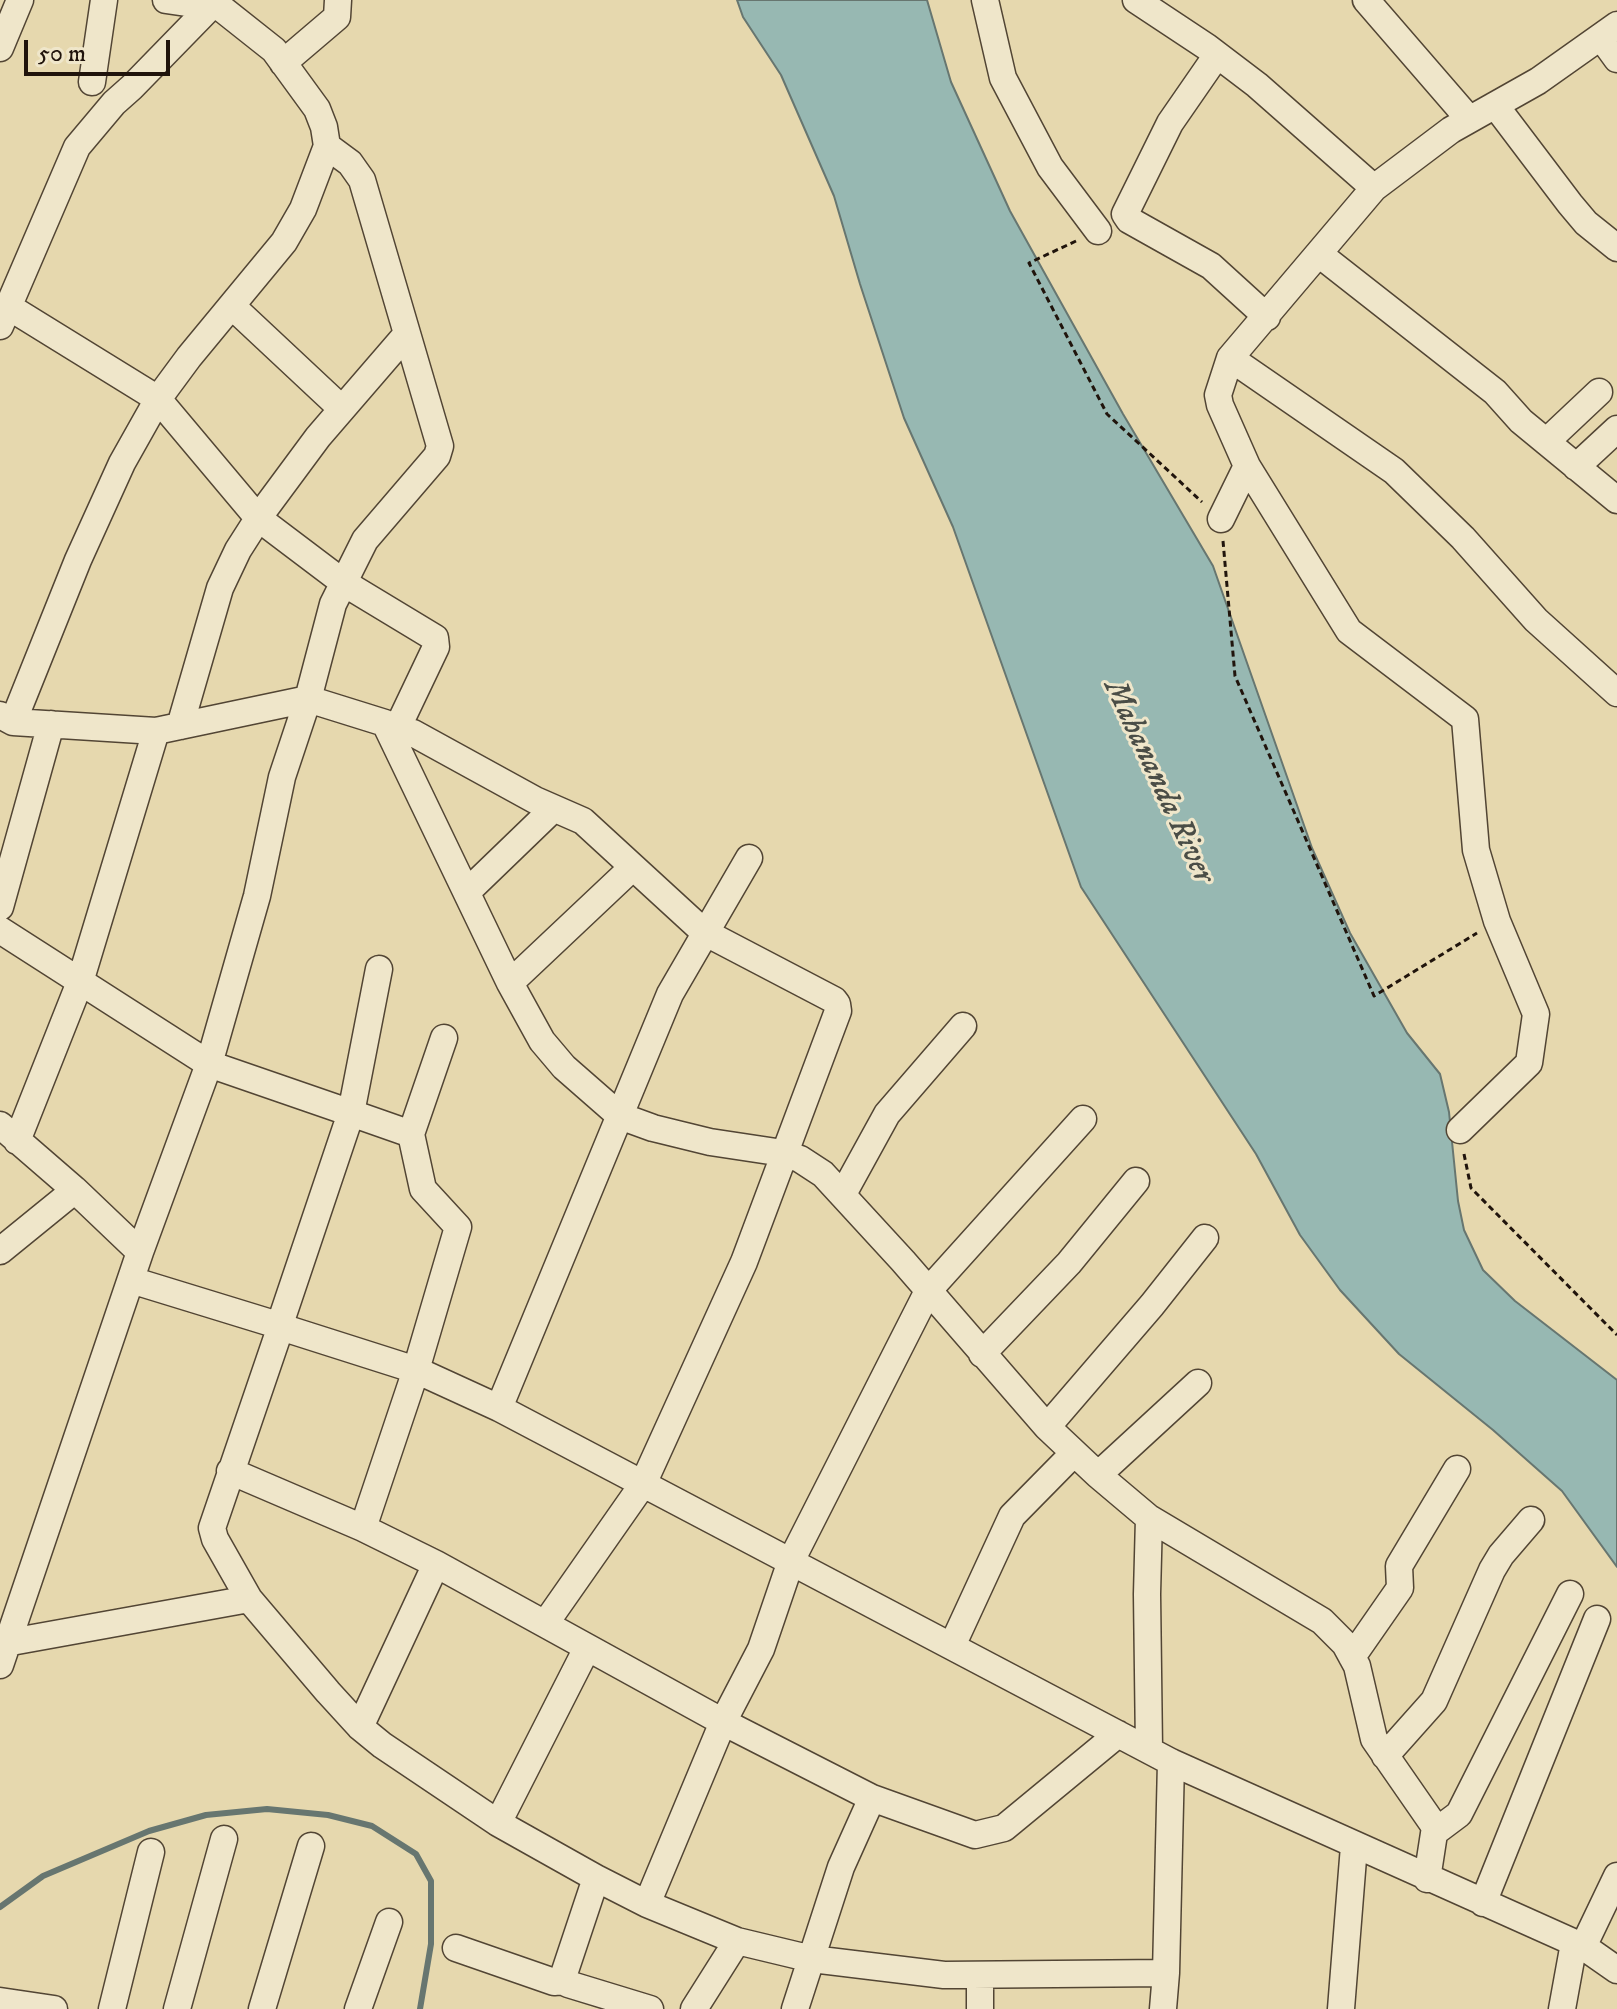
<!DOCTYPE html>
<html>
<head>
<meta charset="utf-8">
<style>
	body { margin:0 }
	#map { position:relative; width:1617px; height:2009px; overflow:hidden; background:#e6d8ae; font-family:"IM FELL DW Pica",serif }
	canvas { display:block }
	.scale { position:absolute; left:24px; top:40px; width:146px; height:36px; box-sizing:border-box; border:4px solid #20140c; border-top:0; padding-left:10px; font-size:24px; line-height:28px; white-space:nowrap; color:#20140c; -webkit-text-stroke:6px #efe6ca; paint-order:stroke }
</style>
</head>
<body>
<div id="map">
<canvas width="1617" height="2009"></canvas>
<div class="scale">50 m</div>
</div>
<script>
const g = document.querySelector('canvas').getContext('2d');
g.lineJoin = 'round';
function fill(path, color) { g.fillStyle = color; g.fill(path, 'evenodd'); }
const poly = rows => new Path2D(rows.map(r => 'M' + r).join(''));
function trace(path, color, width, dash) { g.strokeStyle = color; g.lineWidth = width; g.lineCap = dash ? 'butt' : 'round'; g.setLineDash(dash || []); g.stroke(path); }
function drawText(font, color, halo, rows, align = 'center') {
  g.font = font + ' "IM FELL DW Pica",serif'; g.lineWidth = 6; g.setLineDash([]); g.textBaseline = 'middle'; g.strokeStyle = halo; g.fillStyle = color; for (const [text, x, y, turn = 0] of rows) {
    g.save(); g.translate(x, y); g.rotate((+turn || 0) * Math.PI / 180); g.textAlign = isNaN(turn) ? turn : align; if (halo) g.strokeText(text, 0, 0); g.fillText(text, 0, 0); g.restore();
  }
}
const water = poly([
	[737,0,927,0,951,82,1010,211,1123,414,1213,566,1312,848,1350,933,1407,1033,1440,1074,1449,1112,1458,1201,1464,1230,1483,1270,1515,1301,1617,1380,1617,1567,1562,1491,1493,1430,1399,1354,1340,1290,1300,1235,1256,1154,1081,887,953,527,904,418,860,284,834,196,781,75,743,17,737,0]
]);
fill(water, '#97b8b2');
trace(water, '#677670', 2);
trace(poly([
	[0,1907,43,1876,149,1831,206,1815,267,1809,328,1815,372,1826,416,1854,431,1881,431,1944,420,2009]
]), '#677670', 6);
const minor = poly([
	[985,0,1003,78,1050,167,1098,231],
	[1136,0,1207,47,1257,85,1374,188],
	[1366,0,1469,119],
	[1601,37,1617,59],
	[0,48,20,0],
	[1217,55,1170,123,1125,214,1129,220,1211,266,1267,317],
	[283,63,337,17,338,0],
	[92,82,104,0],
	[1495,105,1570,204,1586,223,1617,248],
	[1319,254,1495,392,1521,421,1617,500],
	[9,307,158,399,258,518,344,583,435,638,436,647,396,731],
	[233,307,342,409],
	[0,326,77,147,114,103,132,87,211,6],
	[1230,358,1394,471,1463,538,1536,620,1617,693],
	[1547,441,1599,392],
	[1247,466,1349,631,1465,719,1476,850,1497,921,1536,1014,1529,1063,1460,1130],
	[1576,467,1617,429],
	[1221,519,1247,466,1220,405,1218,395,1230,358,1374,188,1451,130,1538,81,1617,25],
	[0,715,13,722,156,731,308,699,385,723,510,983,542,1041,564,1067,620,1116,653,1128,710,1142,783,1153,800,1159,823,1174,903,1261,1047,1427,1098,1475,1149,1518,1322,1621,1345,1644,1357,1666,1374,1739,1435,1827,1427,1879],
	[13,722,78,560,122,463,158,399,189,357,284,242,303,209,327,146,324,127,317,109,274,50,221,8,166,0],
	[180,726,220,588,238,550,261,514,318,437,406,335],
	[392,731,413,733,535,800,583,821,704,932,834,1000,837,1004,838,1011,744,1262,643,1484,545,1624],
	[468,891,553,809],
	[0,907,51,724],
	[0,930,209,1064,351,1113,283,1315,281,1326,284,1328,416,1370,499,1408,1171,1762,1584,1947,1617,1970],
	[510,983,633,867],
	[0,1125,75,1190,140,1252],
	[411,1134,444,1038],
	[17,1141,80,982,156,731],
	[843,1194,887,1114,963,1026],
	[0,1251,75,1190],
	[131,1280,281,1326,212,1528,215,1539,249,1599],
	[982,1354,1069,1263,1136,1181],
	[499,1408,670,994,749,858],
	[1047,1427,1152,1305,1205,1238],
	[230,1471,363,1528,436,1564,723,1722,872,1798,975,1835,1004,1828,1118,1734],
	[1098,1475,1198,1383],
	[363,1528,416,1370,458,1227,423,1189,411,1134,351,1113,379,969],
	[0,1644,249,1599,328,1692,360,1727,382,1745,498,1823,596,1878,647,1904,737,1941,812,1959,944,1975,1166,1973,1171,1762],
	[952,1646,1012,1516,1074,1453],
	[1352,1657,1400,1588,1399,1566,1457,1469],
	[0,1665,140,1252,209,1064,257,896,282,777,308,699,333,604,365,540,437,456,440,446,362,180,350,163,327,146],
	[360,1727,436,1564],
	[1149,1749,1147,1594,1149,1518],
	[1385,1756,1434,1701,1492,1570,1501,1555,1531,1520],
	[498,1823,587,1648],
	[1435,1832,1459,1814,1570,1594],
	[596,1878,563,1977,568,1984,650,2009],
	[1483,1903,1597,1619],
	[647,1904,723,1722,761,1649,791,1561,928,1291,1083,1119],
	[1583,1947,1617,1876],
	[456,1948,554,1982,565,1981],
	[0,2001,54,2009],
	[112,2009,151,1852],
	[177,2009,224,1839],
	[262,2009,311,1846],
	[358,2009,389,1922],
	[694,2009,737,1941],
	[795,2009,841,1867,872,1798],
	[980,2009,980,1975],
	[1163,2009,1166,1973],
	[1341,2009,1354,1846],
	[1562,2009,1574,1943]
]);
trace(minor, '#524534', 29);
trace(poly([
	[1076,241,1029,263,1107,414,1202,502],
	[1223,541,1235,676,1374,996,1477,933],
	[1464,1154,1471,1188,1617,1335]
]), '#20140c', 3, [6, 4]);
trace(minor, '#efe6ca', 26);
drawText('italic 32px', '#4a4d46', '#efe6ca', [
	["Mahananda River",1157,782,65]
]);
</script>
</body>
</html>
